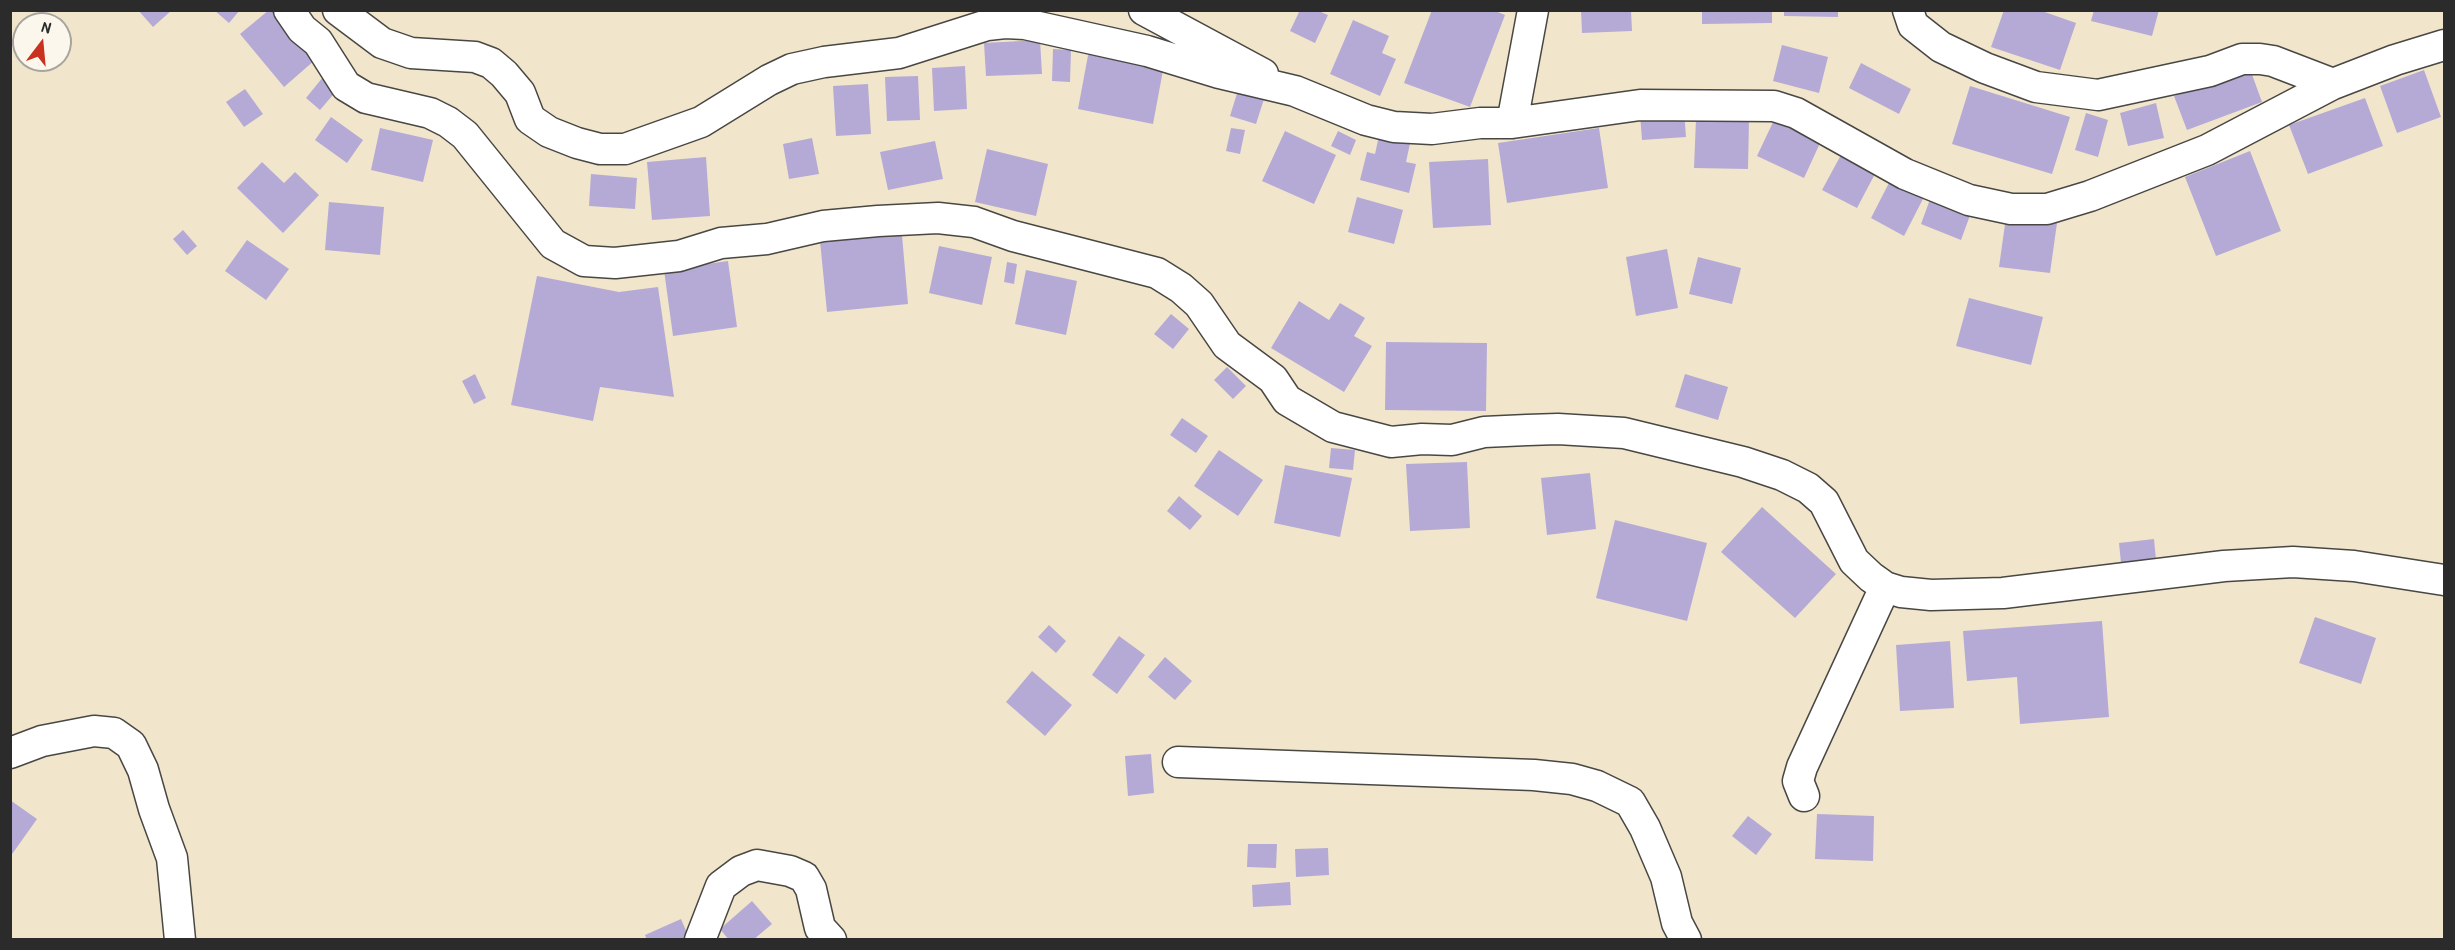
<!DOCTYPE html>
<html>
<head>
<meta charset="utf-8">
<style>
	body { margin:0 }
	#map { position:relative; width:2455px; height:950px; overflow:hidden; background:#f1e6cb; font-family:"Patrick Hand",sans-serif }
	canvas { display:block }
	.frame { position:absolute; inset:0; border:12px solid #2b2b2b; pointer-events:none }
	.north { position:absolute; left:12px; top:12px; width:60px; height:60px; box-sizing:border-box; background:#fbf7ec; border:2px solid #a8a59f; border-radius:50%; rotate:16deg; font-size:16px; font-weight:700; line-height:24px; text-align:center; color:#2b2b2b }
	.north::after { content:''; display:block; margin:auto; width:21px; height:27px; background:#c8321e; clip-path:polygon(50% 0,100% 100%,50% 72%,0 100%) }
</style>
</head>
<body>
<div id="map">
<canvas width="2455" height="950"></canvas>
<div class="frame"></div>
<div class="north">N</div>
</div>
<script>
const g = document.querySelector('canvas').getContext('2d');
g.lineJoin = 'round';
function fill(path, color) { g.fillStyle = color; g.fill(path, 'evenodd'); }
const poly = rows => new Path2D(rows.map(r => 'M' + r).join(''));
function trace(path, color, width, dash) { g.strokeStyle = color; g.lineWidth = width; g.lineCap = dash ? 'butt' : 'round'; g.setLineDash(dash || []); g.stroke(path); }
fill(poly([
	[138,10,172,10,153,27],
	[214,10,240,10,229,23],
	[269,10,273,10,315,60,284,87,240,34],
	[1300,10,1316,10,1328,15,1315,43,1290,31],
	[1432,10,1493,10,1505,15,1470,107,1404,83],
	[1581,10,1631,10,1632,31,1582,33],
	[1702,10,1772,10,1772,23,1702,24],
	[1784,10,1838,10,1838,17,1784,16],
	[2004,10,2039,10,2076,23,2060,70,1991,47],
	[2094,10,2159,10,2152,36,2091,21],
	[1353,20,1389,36,1382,53,1396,59,1380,96,1330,74],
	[1040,40,1042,74,986,76,984,43],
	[1782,45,1828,57,1819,93,1773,81],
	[1053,49,1071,50,1070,82,1052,81],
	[1089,50,1164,65,1153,124,1078,109],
	[1861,63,1911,89,1899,114,1849,88],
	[965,66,967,109,934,111,932,68],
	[2250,69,2262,102,2187,130,2174,96],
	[2424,70,2441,117,2397,133,2380,86],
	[918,76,920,120,887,121,885,77],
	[323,77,338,89,320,110,306,98],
	[868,84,871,134,836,136,833,86],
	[1970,86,2070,117,2052,174,1952,144],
	[245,89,263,114,244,127,226,102],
	[1238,90,1264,99,1256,124,1230,116],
	[2365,98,2383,146,2308,174,2289,125],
	[2156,103,2164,138,2128,146,2120,113],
	[1684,110,1686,137,1642,140,1640,114],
	[2086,113,2108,120,2098,157,2075,150],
	[331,117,363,140,347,163,315,140],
	[1696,119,1749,120,1748,169,1694,168],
	[1774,120,1821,141,1804,178,1757,156],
	[380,128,433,140,423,182,371,170],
	[1231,128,1245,130,1240,154,1226,151],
	[1599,128,1608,188,1507,203,1498,143],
	[1285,131,1336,155,1314,204,1262,181],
	[1338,131,1356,140,1350,155,1331,146],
	[1380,131,1411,139,1406,162,1416,164,1409,193,1360,180,1367,152,1375,154],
	[812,138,819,174,789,179,783,144],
	[935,141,943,179,888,190,880,152],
	[987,149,1048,164,1036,216,975,202],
	[2250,151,2281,231,2216,256,2185,177],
	[1842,153,1876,172,1857,208,1822,190],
	[706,157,710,216,652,220,647,162],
	[1488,159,1491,225,1433,228,1429,162],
	[262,162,284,183,295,172,319,195,283,233,237,188],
	[591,174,637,178,635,209,589,206],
	[1892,177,1925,195,1904,236,1871,218],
	[1932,194,1972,210,1961,240,1921,224],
	[1357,197,1403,210,1394,244,1348,232],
	[329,202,384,207,380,255,325,250],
	[2006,217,2057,223,2050,273,1999,267],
	[183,230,197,246,187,255,173,239],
	[902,235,908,304,827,312,820,241],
	[247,240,289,269,266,300,225,271],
	[939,246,992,257,982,305,929,293],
	[1667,249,1678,308,1636,316,1626,257],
	[1698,257,1741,268,1732,304,1689,294],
	[728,261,737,327,673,336,664,270],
	[1007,262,1017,264,1014,284,1004,282],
	[1026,270,1077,281,1066,335,1015,324],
	[537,276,619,292,658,287,674,397,600,387,593,421,511,405],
	[1969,298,2043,317,2031,365,1956,346],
	[1299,301,1329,320,1340,303,1365,318,1354,336,1372,346,1344,392,1271,348],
	[1171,314,1189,329,1173,349,1154,334],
	[1386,342,1487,343,1486,411,1385,410],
	[1227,367,1246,386,1233,399,1214,380],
	[475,374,486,398,474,404,462,381],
	[1685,374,1728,387,1718,420,1675,407],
	[1182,418,1208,436,1196,453,1170,435],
	[1331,448,1355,450,1353,470,1329,468],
	[1219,450,1263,480,1238,516,1194,486],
	[1467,462,1470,528,1410,531,1406,464],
	[1285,465,1352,478,1340,537,1274,523],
	[1590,473,1596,529,1547,535,1541,478],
	[1179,496,1202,516,1190,530,1167,511],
	[1762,507,1836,574,1795,618,1721,552],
	[1615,520,1707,543,1687,621,1596,598],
	[2154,539,2156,560,2121,563,2119,543],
	[2315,617,2376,638,2361,684,2299,663],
	[2102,621,2109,717,2020,724,2017,677,1967,681,1963,631],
	[1049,625,1066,641,1056,653,1038,637],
	[1119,636,1145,655,1117,694,1092,675],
	[1950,641,1954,708,1900,711,1896,645],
	[1165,657,1192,681,1175,700,1148,677],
	[1032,671,1072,705,1045,736,1006,702],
	[1151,754,1154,793,1128,796,1125,756],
	[10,800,37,819,10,857],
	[1817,814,1874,816,1873,861,1815,859],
	[1748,816,1772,834,1756,855,1732,836],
	[1248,844,1277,844,1276,868,1247,867],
	[1328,848,1329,875,1296,877,1295,849],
	[1290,882,1291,905,1253,907,1252,885],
	[752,901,772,924,753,940,729,940,720,929],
	[681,919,690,940,647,940,645,935]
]), '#b5aad5');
const minor = poly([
	[289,10,302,29,318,42,346,86,366,98,430,113,448,122,465,135,553,244,584,261,615,263,679,256,721,243,767,239,823,226,878,221,938,218,974,222,1013,236,1157,273,1181,288,1199,304,1227,345,1273,379,1287,400,1333,427,1391,442,1422,439,1452,440,1484,432,1527,430,1558,429,1624,433,1743,462,1782,475,1808,488,1824,502,1854,561,1871,577,1885,587,1901,592,1931,595,2003,593,2224,566,2293,562,2354,566,2444,580],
	[338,10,382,43,411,53,475,57,491,63,504,74,520,93,530,119,549,132,577,143,600,149,625,149,701,122,769,80,792,69,824,62,899,53,987,25,1005,23,1025,24,1147,51,1219,73,1295,91,1366,120,1394,127,1432,129,1480,123,1512,123,1640,105,1774,106,1796,113,1905,174,1969,200,2011,209,2047,209,2090,196,2207,150,2333,84,2395,60,2444,45],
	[1144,10,1263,74],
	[1908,10,1913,25,1941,47,1985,68,2036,87,2098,95,2210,71,2242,59,2260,59,2273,61,2333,84],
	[1512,123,1533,10],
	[10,753,42,741,94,731,114,733,131,745,143,770,154,809,172,858,180,940],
	[1178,762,1534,775,1572,779,1597,786,1630,802,1645,828,1666,877,1677,923,1686,940],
	[1804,796,1798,781,1802,767,1885,587],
	[700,940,721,886,741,871,757,865,790,871,804,877,811,889,820,928,831,940]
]);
trace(minor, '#494743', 33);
trace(minor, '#fff', 30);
</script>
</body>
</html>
